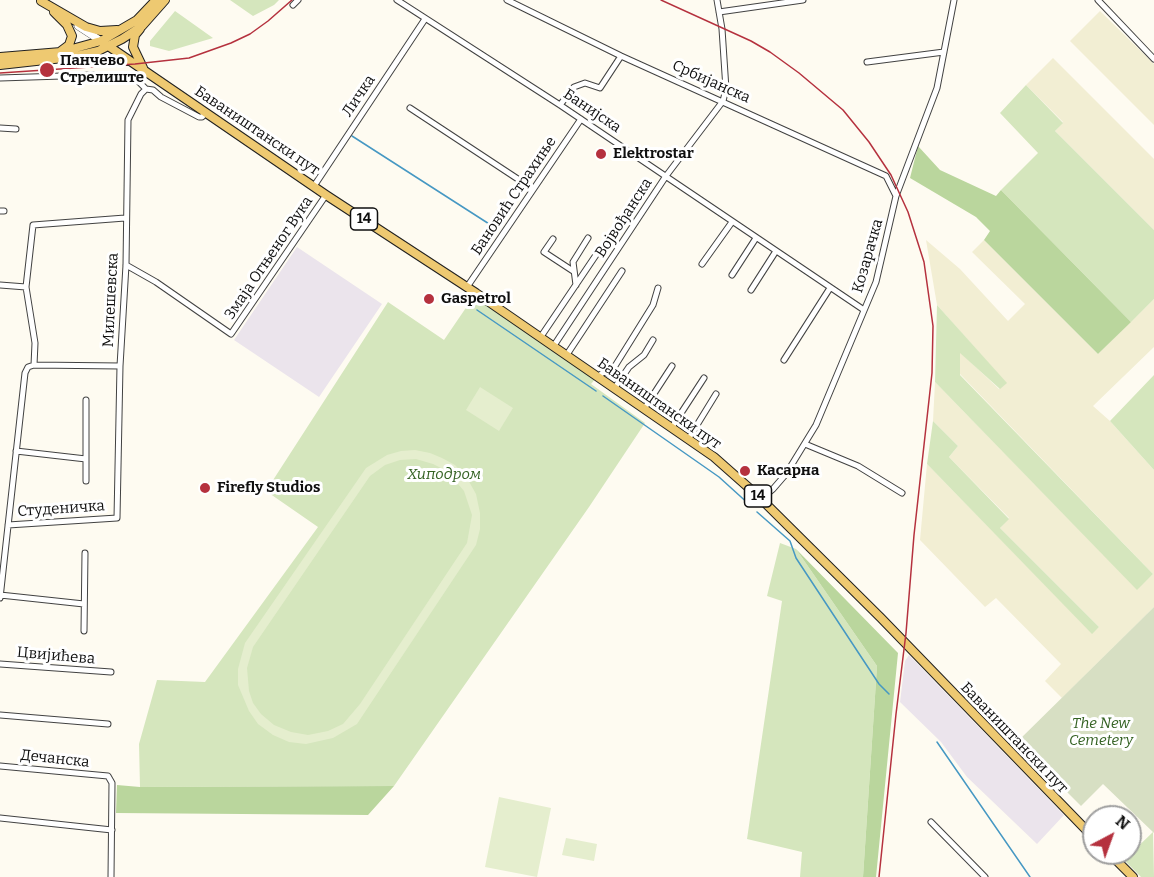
<!DOCTYPE html>
<html>
<head>
<meta charset="utf-8">
<style>
	body { margin:0 }
	#map { position:relative; width:1154px; height:877px; overflow:hidden; background:#fefbf1; font-family:Bitter,serif }
	canvas { display:block }
	.north { position:absolute; left:1082px; top:805px; width:60px; height:60px; box-sizing:border-box; background:#fff; border:2px solid #9f9f9f; border-radius:50%; rotate:41deg; font-size:16px; font-weight:700; line-height:24px; text-align:center; color:#0f0f0f }
	.north::after { content:''; display:block; margin:auto; width:21px; height:27px; background:#b5313e; clip-path:polygon(50% 0,100% 100%,50% 72%,0 100%) }
</style>
</head>
<body>
<div id="map">
<canvas width="1154" height="877"></canvas>
<div class="north">N</div>
</div>
<script>
const g = document.querySelector('canvas').getContext('2d');
g.lineJoin = 'round';
function fill(path, color) { g.fillStyle = color; g.fill(path, 'evenodd'); }
const poly = rows => new Path2D(rows.map(r => 'M' + r).join(''));
function trace(path, color, width, dash) { g.strokeStyle = color; g.lineWidth = width; g.lineCap = dash ? 'butt' : 'round'; g.setLineDash(dash || []); g.stroke(path); }
function drawText(font, color, halo, rows, align = 'center') {
  g.font = font + ' Bitter,serif'; g.lineWidth = 6; g.setLineDash([]); g.textBaseline = 'middle'; g.strokeStyle = halo; g.fillStyle = color; for (const [text, x, y, turn = 0] of rows) {
    g.save(); g.translate(x, y); g.rotate((+turn || 0) * Math.PI / 180); g.textAlign = isNaN(turn) ? turn : align; if (halo) g.strokeText(text, 0, 0); g.fillText(text, 0, 0); g.restore();
  }
}
fill(poly([
	[297,247,382,304,319,397,234,340],
	[909,655,1064,815,1037,844,967,777,941,742,900,702,905,661]
]), '#ebe4ec');
fill(poly([
	[1100,11,1154,64,1154,125,1070,41],
	[1053,58,1154,159,1154,230,1055,131,1063,122,1026,85],
	[926,240,960,269,1008,321,1025,304,972,252,984,240,1098,354,1154,299,1154,347,1093,406,1110,421,1154,470,1154,607,1062,698,1045,681,1061,664,996,598,985,607,920,540,927,464,1092,633,1099,627,1000,528,1009,518,949,457,958,446,933,421,935,382,1137,589,1153,574,960,374,960,352,999,389,1006,383,937,305]
]), '#f2eed3');
fill(poly([
	[230,0,279,0,274,5,253,16],
	[175,11,213,38,169,51,150,46,150,41],
	[1026,85,1063,123,1055,131,1154,230,1154,299,1131,322,1001,190,1038,153,1000,113],
	[476,293,597,377,591,384,645,423,589,507,394,786,140,787,139,744,157,680,205,682,318,527,266,491,388,302,444,340],
	[937,305,1007,383,1000,389,960,353,960,375,1153,574,1137,590,935,382],
	[1154,375,1154,470,1110,421],
	[933,421,958,446,949,457,1009,519,1000,528,1099,627,1092,634,927,464],
	[780,543,796,549,877,666,863,877,800,877,802,852,747,839,782,601,767,596],
	[1153,832,1154,877,1141,877,1124,860]
]), '#d5e6bd');
fill(poly([
	[918,146,940,170,996,196,1001,190,1131,322,1098,354,984,240,990,231,976,217,910,178],
	[796,549,898,653,876,877,863,877,877,666],
	[117,785,140,787,394,786,368,815,116,813]
]), '#bad69d');
fill(poly([
	[1154,607,1154,833,1103,784,1081,806,1017,742]
]), '#d7dfc3');
fill(poly([
	[480,387,513,408,499,431,466,410],
	[415,450,430,453,442,458,455,465,467,478,476,494,480,513,480,529,476,545,357,724,333,738,306,744,289,742,273,735,258,724,249,711,238,685,238,669,245,643,366,468,387,455,401,451],
	[416,459,433,464,447,471,464,491,472,515,467,543,360,704,343,724,328,731,308,735,291,732,274,725,261,714,253,703,249,691,247,668,253,647,370,476,385,465,400,460],
	[499,797,551,808,537,877,485,867],
	[566,838,597,844,594,861,562,855]
]), '#e5eece');
trace(poly([
	[352,136,497,229],
	[477,310,596,391],
	[603,396,719,477,751,506],
	[757,512,790,541,796,558,879,684,889,694],
	[937,742,1030,877]
]), '#4698c3', 1.5);
const minor = poly([
	[397,0,560,105,864,310],
	[507,0,621,56,886,176,896,196],
	[1098,0,1154,59],
	[293,5,298,0],
	[719,12,803,0],
	[867,62,944,52],
	[0,78,93,75,131,78,137,80,146,89,153,90,161,97,199,117,202,117,206,113],
	[560,105,574,87,585,83,600,88,621,56],
	[410,108,533,189],
	[0,128,16,129],
	[314,186,425,19],
	[0,211,4,211],
	[553,239,544,252,573,271],
	[702,264,732,222],
	[126,265,156,282,231,334,326,195],
	[732,275,756,238],
	[0,285,26,287],
	[576,285,573,262,588,238],
	[467,287,581,119],
	[751,290,776,251],
	[540,338,598,252],
	[553,347,666,176,723,101,726,89,722,29,717,0],
	[566,356,622,271],
	[784,360,830,288],
	[34,365,35,343,26,287,33,225,125,218],
	[597,377,604,372,610,374,653,305,658,288],
	[614,389,629,367,644,355,653,340],
	[644,409,672,366],
	[672,427,704,378],
	[689,438,716,394],
	[805,444,858,466,902,493],
	[16,451,86,459],
	[86,481,86,400],
	[761,499,773,489,786,474,816,425,876,282,896,196,937,88,954,0],
	[8,525,117,518,120,366,126,265,128,120,141,94,146,89],
	[0,595,84,604],
	[0,598,25,373,28,367,34,365,120,366],
	[84,631,85,553],
	[0,664,111,672],
	[0,715,108,724],
	[0,766,108,776,112,783,111,877],
	[0,818,112,830],
	[931,822,985,877]
]);
const tertiary = poly([
	[78,26,101,41]
]);
const primary = poly([
	[41,1,86,27,100,31,117,30],
	[54,12,67,25,72,36,69,45,61,51],
	[140,29,135,35,133,47,143,68],
	[101,41,326,195,476,293,714,457,757,495,881,618,1094,838],
	[0,57,61,52,101,41,137,20,156,0],
	[83,58,127,61],
	[0,65,72,57,98,51,122,39,142,26,165,0],
	[1109,853,1133,877]
]);
trace(minor, '#424242', 7);
trace(tertiary, '#424242', 8);
trace(primary, '#202020', 10);
trace(minor, '#fff', 5);
trace(tertiary, '#fff', 7);
trace(primary, '#eec971', 8);
trace(poly([
	[661,0,751,41,770,52,799,73,843,110,869,142,891,175,908,212,924,262,933,326,932,373,914,535,906,633,896,714,879,877],
	[0,73,135,64,189,58,231,43,250,34,268,21,292,0]
]), '#b5313e', 1.5);
for (const [x, y, r, color] of [
	[47,70,8,"#b5313e"],
	[601,154,6,"#b5313e"],
	[429,299,6,"#b5313e"],
	[745,471,6,"#b5313e"],
	[205,488,6,"#b5313e"]
]) { const dot = new Path2D(); dot.arc(x, y, r, 0, 2 * Math.PI); g.fillStyle = color; g.fill(dot); trace(dot, '#fff', 2); }
for (const [x, y, w] of [
	[364,219,27],
	[758,496,27]
]) { const box = new Path2D(); box.roundRect(x - w / 2, y - 11, w, 22, 4.5); g.fillStyle = '#fff'; g.fill(box); trace(box, '#0f0f0f', 1.5); }
drawText('bold 14px', '#0f0f0f', null, [
	["14",364,219],
	["14",758,496]
]);
drawText('bold 15px', '#0f0f0f', '#fff', [
	["Панчево",60,61],
	["Стрелиште",60,78],
	["Elektrostar",613,154],
	["Gaspetrol",441,299],
	["Касарна",757,471],
	["Firefly Studios",217,488]
], 'left');
drawText('15px', '#0f0f0f', '#fff', [
	["Србијанска",711,82,24],
	["Личка",359,96,-56],
	["Банијска",592,111,34],
	["Баваништански пут",257,131,34],
	["Бановић Страхиње",514,196,-56],
	["Војвођанска",624,218,-57],
	["Козарачка",868,256,-74],
	["Змаја Огњеног Вука",269,258,-56],
	["Милешевска",111,300,-87],
	["Баваништански пут",659,404,35],
	["Студеничка",61,509,-4],
	["Цвијићева",56,656,5],
	["Баваништански пут",1014,738,46],
	["Дечанска",55,759,6]
]);
drawText('italic 15px', '#346223', '#fff', [
	["Хиподром",444,475],
	["The New",1101,724],
	["Cemetery",1101,741]
]);
</script>
</body>
</html>
